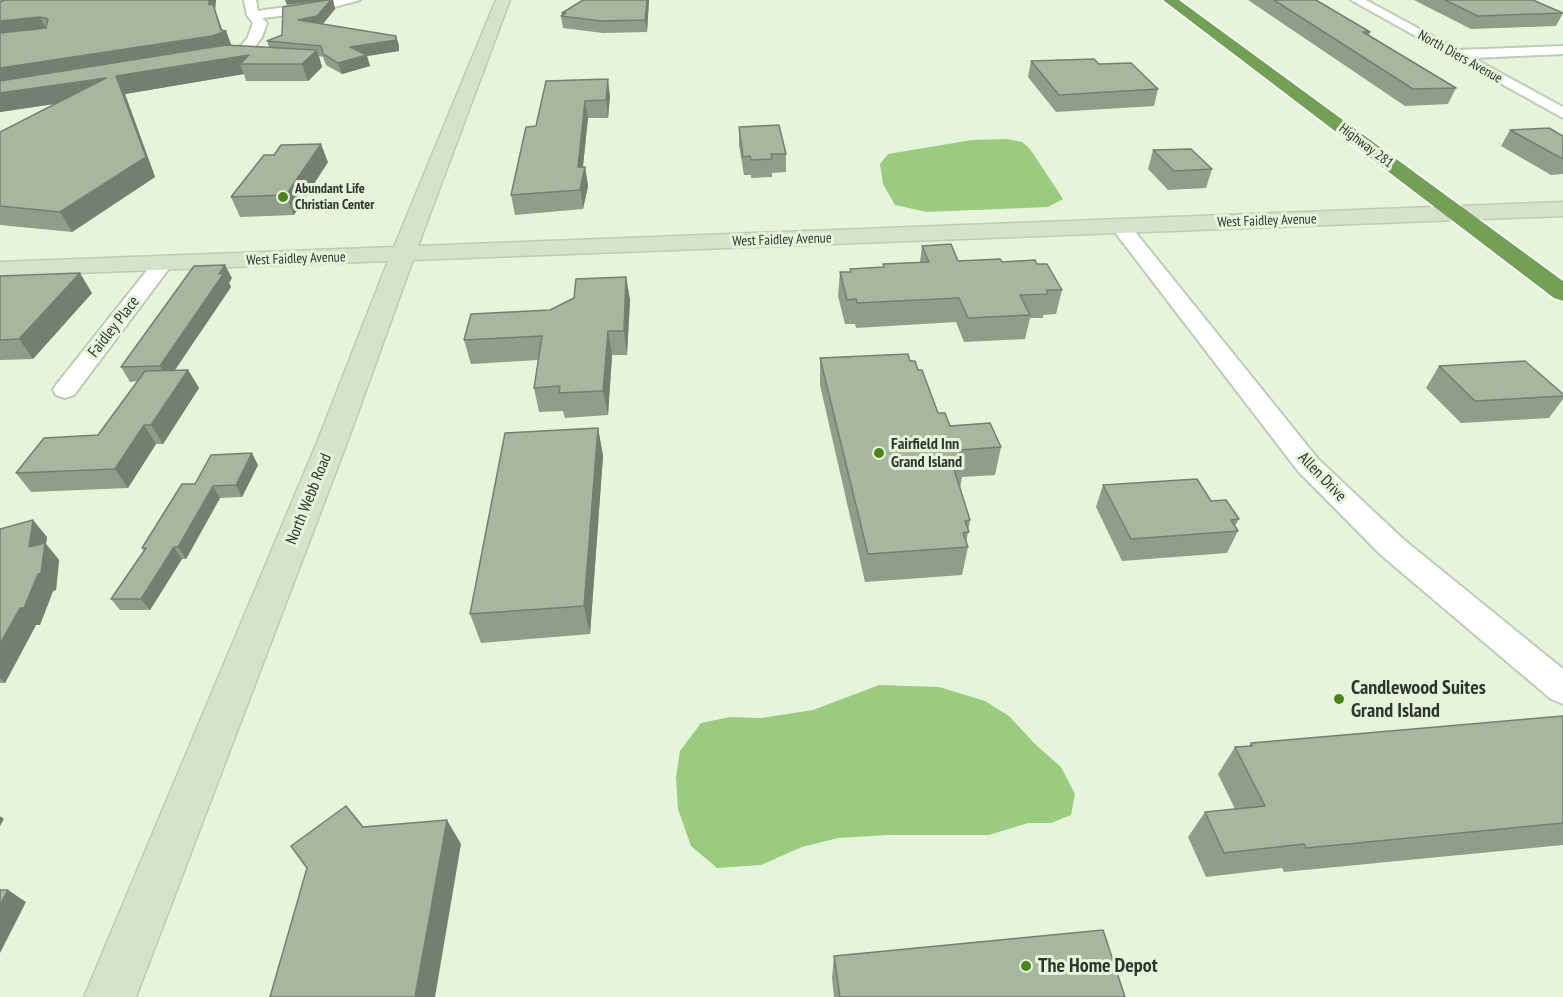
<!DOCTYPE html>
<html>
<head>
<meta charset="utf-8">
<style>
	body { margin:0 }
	canvas { display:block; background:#e5f5dc }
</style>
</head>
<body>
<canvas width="1563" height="997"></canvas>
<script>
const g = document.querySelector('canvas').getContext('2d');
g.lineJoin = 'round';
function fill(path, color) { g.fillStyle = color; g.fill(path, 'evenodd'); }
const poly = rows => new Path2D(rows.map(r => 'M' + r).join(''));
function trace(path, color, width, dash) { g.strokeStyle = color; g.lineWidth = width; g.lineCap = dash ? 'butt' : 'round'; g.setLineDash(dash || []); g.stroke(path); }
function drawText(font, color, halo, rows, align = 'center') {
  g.font = font + ' "PT Sans Narrow",sans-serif'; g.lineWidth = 6; g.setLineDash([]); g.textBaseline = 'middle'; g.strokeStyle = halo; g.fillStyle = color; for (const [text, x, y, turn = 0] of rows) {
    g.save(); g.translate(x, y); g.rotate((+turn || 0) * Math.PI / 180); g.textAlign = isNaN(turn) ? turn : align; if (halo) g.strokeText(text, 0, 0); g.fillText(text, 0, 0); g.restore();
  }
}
fill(poly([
	[1007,139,1022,142,1030,149,1063,199,1048,207,927,212,895,205,883,184,880,164,888,154,972,140],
	[879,685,939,687,985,701,1009,716,1036,745,1061,767,1075,794,1071,815,1051,823,1028,823,989,835,888,835,838,838,802,847,761,865,717,868,691,846,678,809,676,777,680,751,701,723,730,717,761,718,813,710]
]), '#9bcb7e');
const street = poly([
	[244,0,256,0,258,11,336,0,360,0,316,12,262,18,267,23,262,37,252,51,218,64,208,64,208,58,242,45,248,37,253,23,247,15,244,0],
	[1351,0,1366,0,1458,50,1563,46,1563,54,1473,58,1563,107,1563,118,1351,0],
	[1121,221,1128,223,1318,459,1403,539,1563,669,1563,704,1551,699,1381,555,1298,471,1114,231,1111,227,1121,221],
	[163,257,170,259,173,263,74,395,65,398,56,395,53,390,56,385,156,259,163,257]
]);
const secondary = poly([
	[496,0,510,0,418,246,1563,202,1563,216,413,260,348,440,136,997,84,997,318,440,388,261,0,276,0,262,394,247,496,0]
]);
const highway = poly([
	[1163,0,1179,0,1563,281,1563,301,1554,298,1163,0]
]);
trace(street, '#bdccb4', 4);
trace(secondary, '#bdccb4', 3);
trace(highway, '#fff', 3);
fill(street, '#fff');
fill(secondary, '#d5e2cc');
fill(highway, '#73a056');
fill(poly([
	[0,0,216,0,215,10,222,30,226,31,231,45,269,47,267,41,282,35,327,0,333,0,335,9,323,24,396,36,399,46,399,51,367,56,370,66,342,74,326,65,323,57,319,56,322,67,308,81,246,81,244,74,125,94,155,177,72,232,0,225,0,132,54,104,0,112],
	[649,0,647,32,603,33,563,28,561,16,562,16,562,13],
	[1248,0,1316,0,1370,32,1369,36,1456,88,1448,104,1405,106],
	[1414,0,1533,0,1563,13,1556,26,1471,29],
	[1031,61,1099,64,1158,89,1154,106,1056,112,1028,77],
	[546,81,610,96,608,118,588,118,583,167,585,167,588,186,583,209,515,215,511,195,536,126],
	[739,127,786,154,786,172,772,173,772,177,751,178,751,175,744,175,739,145],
	[1510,130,1563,136,1563,174,1551,175,1501,146],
	[1153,150,1212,169,1206,188,1168,190,1148,169],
	[328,162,294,215,240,217,231,197],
	[922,246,958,261,1037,264,1062,290,1056,314,1043,315,1043,318,1030,318,1025,339,964,342,956,322,856,328,855,324,845,324,838,296,840,272,850,272,850,269,883,267,883,264,920,262],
	[0,276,92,293,33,359,0,360],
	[626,277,630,300,627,355,612,355,608,415,565,418,563,411,539,412,534,388,538,360,471,364,464,340,550,310],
	[232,278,229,283,231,287,175,370,188,370,199,388,163,444,156,444,128,488,31,492,16,473,98,435,138,381,130,382,121,367],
	[820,358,910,361,918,370,938,413,950,426,1001,447,995,475,962,477,960,489,970,520,966,544,968,547,962,575,865,582,820,385],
	[1439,366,1563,394,1563,399,1549,418,1461,423,1426,388],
	[598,428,603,456,590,634,481,643,470,614],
	[258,465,242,497,220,498,186,559,182,559,150,610,120,610,111,599,144,551,142,548,195,484],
	[1103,485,1211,501,1239,519,1235,526,1238,531,1227,553,1122,561,1096,507],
	[0,529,47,537,46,544,59,560,56,590,53,591,40,625,36,625,5,683,0,683],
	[1563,716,1563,845,1284,872,1282,868,1206,877,1188,837,1205,812,1235,809,1218,774,1235,747,1249,746,1251,743],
	[834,956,1125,997,834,997,832,978]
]), '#909d89');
fill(poly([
	[209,0,216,0,215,10,223,32,226,31,232,47,0,87,0,68,209,5],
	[285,0,326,0,287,5],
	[331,0,333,0,335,9,320,27,298,20],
	[647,0,649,0,647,32,645,20],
	[40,17,49,33,0,38,0,21],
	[396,36,399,46,399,51,367,56,370,66,342,74,338,63,350,47],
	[317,50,322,67,308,81,302,64],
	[249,55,240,64,244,74,125,94,155,177,72,232,60,212,116,76],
	[106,78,115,95,0,112,0,93],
	[608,79,610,96,608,118,606,100],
	[585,101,588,118,581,184,585,167,588,186,583,209,578,167],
	[321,144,328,162,294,215,286,195],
	[225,265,232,278,229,283,231,287,168,380,160,366],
	[80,273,92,293,33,359,19,339],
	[626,277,630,300,627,355,624,331],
	[608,331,612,355,608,415,603,391],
	[188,370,199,388,163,444,151,425],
	[144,425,156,444,128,488,115,469],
	[598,428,603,456,590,634,584,606],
	[252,453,258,465,242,497,236,485],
	[213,486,220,498,186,559,178,547],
	[33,520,47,537,46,544,59,560,56,590,53,591,40,625,36,625,5,683,0,678,0,644,29,547],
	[174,547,182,559,150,610,141,599],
	[0,816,4,819,0,826],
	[447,820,461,844,435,997,415,997],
	[8,890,26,902,0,953,0,905]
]), '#757f6f');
const building = poly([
	[5,0,209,0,209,5,213,4,221,30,226,31,212,36,0,68,0,33,46,28,48,19,40,17,0,21,0,2,5,0],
	[327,0,331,0,317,16,298,20,396,36,396,40,350,47,367,55,338,63,323,54,321,46,267,41,282,35,283,7,327,0],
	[583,0,647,0,645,20,601,21,561,16,566,13,562,13,583,0],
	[1274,0,1316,0,1370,32,1363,32,1456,88,1413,89,1274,0],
	[1445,0,1533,0,1563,13,1478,16,1445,0],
	[226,45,317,50,302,64,240,64,249,55,116,76,146,157,60,212,0,206,0,132,106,78,0,93,0,81,226,45],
	[1094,59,1099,64,1131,63,1158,89,1059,95,1031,61,1094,59],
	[608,79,606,100,585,101,578,167,585,167,580,190,511,195,526,127,536,126,546,81,608,79],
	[779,125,786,154,771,154,772,159,751,160,750,156,743,157,739,127,779,125],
	[1549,128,1563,136,1563,158,1561,158,1510,130,1549,128],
	[321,144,286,195,231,197,264,155,274,155,281,145,321,144],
	[1191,149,1212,169,1174,171,1153,150,1191,149],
	[951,244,958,261,1000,259,1002,262,1035,260,1037,264,1047,264,1062,290,1046,290,1048,294,1020,295,1030,315,968,318,959,298,857,303,856,299,847,300,840,272,851,272,850,269,884,267,883,264,929,262,922,246,951,244],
	[225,265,219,274,224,273,160,366,121,367,194,266,225,265],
	[80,273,19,339,0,340,0,276,80,273],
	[626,277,624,331,608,331,603,391,559,393,560,386,534,388,542,336,464,340,471,314,550,310,574,298,576,279,626,277],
	[908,354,910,361,915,361,918,370,922,370,938,413,945,413,950,426,990,423,1001,447,959,450,964,465,953,466,970,520,965,521,969,532,963,533,968,547,868,554,820,358,908,354],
	[1525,361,1563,394,1563,396,1475,401,1439,366,1525,361],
	[188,370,151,425,144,425,115,469,16,473,44,438,98,435,145,371,188,370],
	[598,428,584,606,470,614,505,433,598,428],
	[252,453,236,485,213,486,178,547,174,547,141,599,111,599,146,548,142,548,182,484,195,484,211,455,252,453],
	[1197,479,1211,501,1226,500,1239,519,1231,520,1238,531,1131,539,1103,485,1197,479],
	[33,520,29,547,45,543,41,573,38,574,24,608,20,608,0,644,0,529,33,520],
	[1563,716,1563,823,1306,848,1304,844,1224,853,1205,812,1265,806,1235,747,1252,746,1251,743,1563,716],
	[346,806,363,827,447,820,415,997,270,997,307,868,291,846,346,806],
	[0,890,8,890,0,905,0,890],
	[1103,930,1125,997,840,997,834,956,1103,930]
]);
fill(building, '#a7b69f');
trace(building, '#757f6f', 1.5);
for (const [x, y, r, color] of [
	[283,197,6,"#4b831c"],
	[879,453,6,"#4b831c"],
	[1339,699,6,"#4b831c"],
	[1026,966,6,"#4b831c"]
]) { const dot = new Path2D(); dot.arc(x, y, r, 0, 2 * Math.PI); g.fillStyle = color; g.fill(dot); trace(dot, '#e5f5dc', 2); }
drawText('14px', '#2f352c', '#e5f5dc', [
	["North Diers Avenue",1460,57,29],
	["Highway 281",1366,146,37],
	["West Faidley Avenue",1267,221,-2],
	["West Faidley Avenue",782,240,-2],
	["West Faidley Avenue",296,259,-2]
]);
drawText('bold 14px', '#2f352c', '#e5f5dc', [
	["Abundant Life",295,189],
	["Christian Center",295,205]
], 'left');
drawText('16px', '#2f352c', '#e5f5dc', [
	["Faidley Place",114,327,-52],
	["Allen Drive",1322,477,46],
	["North Webb Road",309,499,-68]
]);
drawText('bold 16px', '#2f352c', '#e5f5dc', [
	["Fairfield Inn",891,444],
	["Grand Island",891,462]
], 'left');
drawText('bold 20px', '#2f352c', '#e5f5dc', [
	["Candlewood Suites",1351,688],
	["Grand Island",1351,711],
	["The Home Depot",1038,966]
], 'left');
</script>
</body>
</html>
